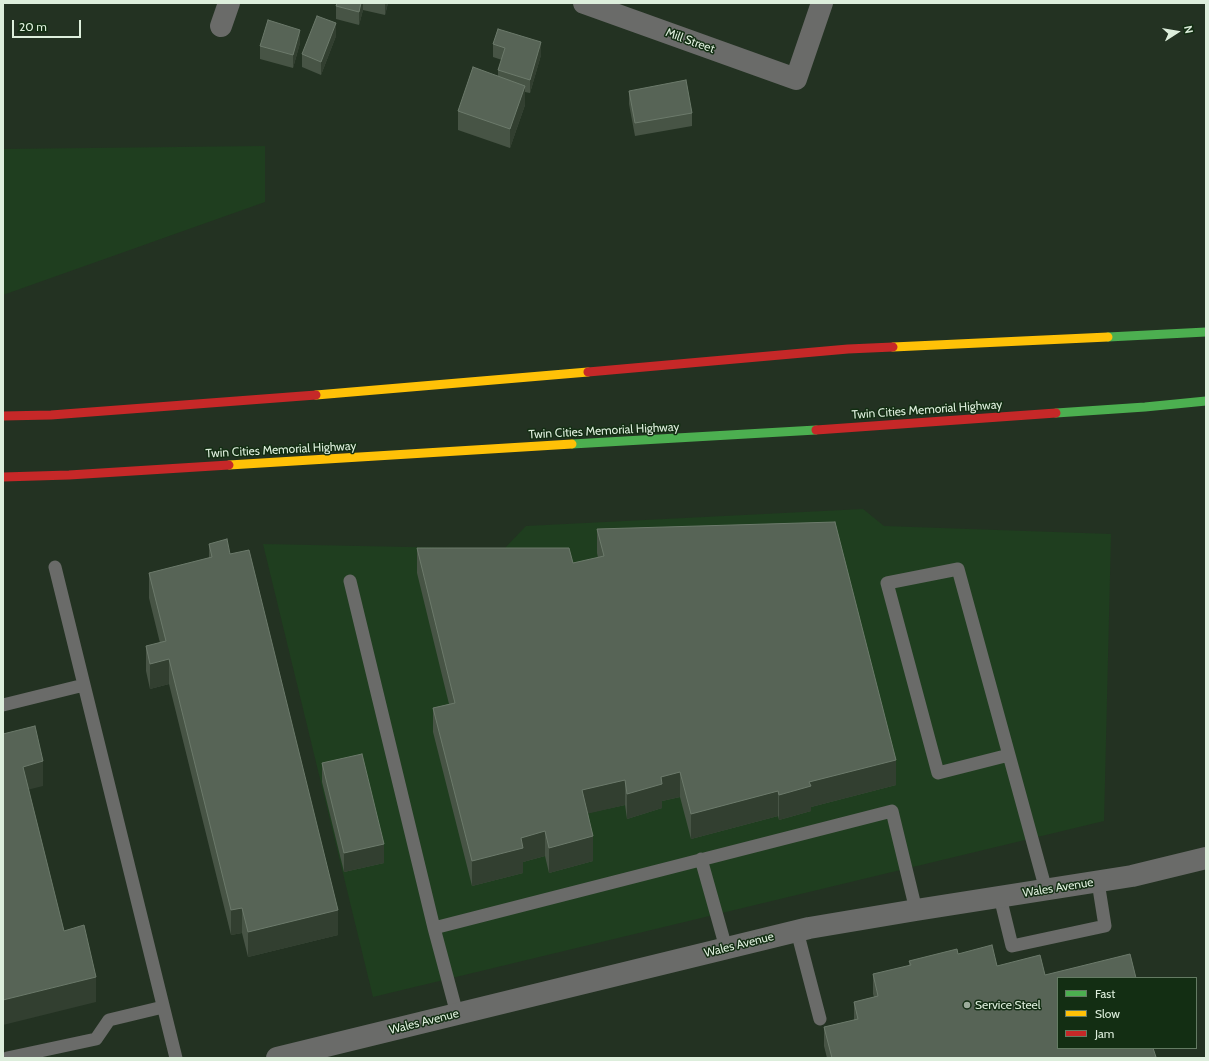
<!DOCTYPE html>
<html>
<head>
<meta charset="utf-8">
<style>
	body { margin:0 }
	#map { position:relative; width:1209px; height:1061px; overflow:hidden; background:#233222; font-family:Cabin,sans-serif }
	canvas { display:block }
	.frame { position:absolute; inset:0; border:4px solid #ddeedc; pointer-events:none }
	.legend { position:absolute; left:1057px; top:977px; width:140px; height:72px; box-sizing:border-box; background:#132e13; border:1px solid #647b63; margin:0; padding:5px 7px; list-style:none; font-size:12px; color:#ddeedc }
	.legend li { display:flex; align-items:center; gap:8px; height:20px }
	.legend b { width:20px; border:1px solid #647b63 }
	.north { position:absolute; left:1157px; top:12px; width:40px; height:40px; -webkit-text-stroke:3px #132e13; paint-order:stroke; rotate:78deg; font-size:11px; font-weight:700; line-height:16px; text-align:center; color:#ddeedc }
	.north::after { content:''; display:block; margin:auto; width:14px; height:18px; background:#ddeedc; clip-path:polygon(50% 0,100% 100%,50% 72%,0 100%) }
	.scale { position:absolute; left:12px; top:20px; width:69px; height:18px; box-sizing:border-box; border:2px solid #ddeedc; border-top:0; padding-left:5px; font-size:12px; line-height:14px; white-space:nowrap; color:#ddeedc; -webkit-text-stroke:3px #132e13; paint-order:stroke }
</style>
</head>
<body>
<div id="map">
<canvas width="1209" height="1061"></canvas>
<div class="frame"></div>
<ul class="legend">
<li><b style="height:5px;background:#4caf50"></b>Fast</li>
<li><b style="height:5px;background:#ffc107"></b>Slow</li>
<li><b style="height:5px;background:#c62828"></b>Jam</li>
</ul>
<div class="north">N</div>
<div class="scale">20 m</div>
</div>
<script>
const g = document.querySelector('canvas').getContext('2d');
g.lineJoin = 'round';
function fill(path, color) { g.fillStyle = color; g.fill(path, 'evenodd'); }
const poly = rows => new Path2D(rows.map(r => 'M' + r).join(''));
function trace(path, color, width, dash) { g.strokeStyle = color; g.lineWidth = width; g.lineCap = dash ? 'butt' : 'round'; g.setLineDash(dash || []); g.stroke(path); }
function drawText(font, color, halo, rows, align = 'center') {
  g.font = font + ' Cabin,sans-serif'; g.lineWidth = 3; g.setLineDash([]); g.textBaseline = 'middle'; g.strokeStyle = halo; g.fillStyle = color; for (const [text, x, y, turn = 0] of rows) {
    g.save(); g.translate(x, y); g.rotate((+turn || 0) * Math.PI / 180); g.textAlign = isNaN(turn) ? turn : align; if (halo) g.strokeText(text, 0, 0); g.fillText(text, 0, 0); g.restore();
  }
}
fill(poly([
	[265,146,265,202,3,295,3,149],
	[863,509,884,526,1111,534,1104,821,373,997,263,544,504,549,526,526]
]), '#1f3e1f');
trace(poly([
	[55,567,176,1058],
	[350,581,434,928],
	[3,705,84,685],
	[1009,755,938,773,887,583,958,569,1009,755,1046,890],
	[701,859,726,948],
	[1000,897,1012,946,1105,926,1098,882],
	[797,931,820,1019],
	[457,1014,434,928,892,811,916,910],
	[7,1058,96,1039,109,1020,163,1007]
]), '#6a6b69', 13);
trace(poly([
	[584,3,796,79,822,3],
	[221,26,229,3],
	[277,1058,809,928,916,910,1132,876,1206,858]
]), '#6a6b69', 22);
trace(poly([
	[1108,337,1206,332],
	[1056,413,1145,407,1206,401],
	[572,444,816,430]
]), '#4caf50', 9);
trace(poly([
	[893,347,1108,337],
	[316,395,588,372],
	[229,465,572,444]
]), '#ffc107', 9);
trace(poly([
	[588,372,848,349,893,347],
	[3,416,51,415,316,395],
	[816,430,1056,413],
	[3,477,69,475,229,465]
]), '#c62828', 9);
fill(poly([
	[337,3,388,3,385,15,363,10,359,25,336,19,336,6],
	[336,36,321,75,302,67,302,54],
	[300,43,293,68,260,59,260,46],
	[493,44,541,55,530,93,525,92,525,105,510,148,458,130,458,111,498,76,498,70,502,60,493,57],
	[629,91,692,113,692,126,635,136,629,104],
	[597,529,896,785,811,807,811,811,779,820,778,816,691,839,680,797,662,801,662,808,627,819,625,805,588,813,593,861,549,873,545,856,523,862,523,873,472,886,433,732,433,708,449,704,417,573,417,548,573,563,598,558,597,553],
	[209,544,230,554,338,935,248,957,242,933,231,935,169,684,150,689,146,671,146,646,160,643,149,598,149,573,209,558],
	[322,763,384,863,344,872,322,782],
	[958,954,997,966,1045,975,1156,1058,827,1058,824,1046,824,1027,854,1020,854,1002,874,997,873,994,873,974,909,966,909,961]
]), '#475445');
fill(poly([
	[361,3,363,3,363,10,359,25,359,12],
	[385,3,388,3,385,15],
	[336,23,336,36,321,75,321,62],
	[300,30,300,43,293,68,293,55],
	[541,42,541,55,530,93,530,80],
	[525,86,525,105,510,148,510,129],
	[169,659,169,684,150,689,150,664],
	[896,760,896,785,811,807,811,811,779,820,779,795,809,782],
	[43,761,43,786,23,791,23,767],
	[680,772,680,797,662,801,662,808,627,819,627,794,661,777],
	[625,780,625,805,582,815,582,790],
	[778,791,778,816,691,839,691,814],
	[545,831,545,856,523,862,523,873,472,886,472,861,521,838],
	[593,836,593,861,549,873,549,848],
	[384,844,384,863,344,872,344,853],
	[242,908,242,933,231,935,231,910],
	[338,910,338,935,248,957,248,932],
	[96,977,96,1002,3,1025,3,1000]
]), '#323f30');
const building = poly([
	[337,3,361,3,359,12,336,6,337,3],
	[317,16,336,23,321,62,302,54,317,16],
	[268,20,300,30,293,55,260,46,268,20],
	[498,29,541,42,530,80,498,70,505,48,493,44,498,29],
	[473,67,525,86,510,129,458,111,473,67],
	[686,80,692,113,635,123,629,91,686,80],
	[835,522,896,760,809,782,811,786,779,795,778,791,691,814,680,772,661,777,662,784,627,794,625,780,582,790,593,836,549,848,545,831,521,838,523,848,472,861,433,708,455,703,417,548,569,548,573,563,604,556,597,529,835,522],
	[227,539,230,554,249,550,338,910,248,932,242,908,231,910,169,659,150,664,146,646,166,641,149,573,212,557,209,544,227,539],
	[35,726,43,761,23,767,64,931,84,925,96,977,3,1000,3,734,35,726],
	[362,754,384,844,344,853,322,763,362,754],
	[992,945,997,966,1040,955,1045,975,1130,954,1136,978,1058,978,1058,1048,1153,1048,1156,1057,1152,1058,832,1058,824,1027,858,1019,854,1002,878,996,873,974,911,965,909,961,957,949,958,954,992,945]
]);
fill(building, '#576456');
trace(building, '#6c7a6b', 1);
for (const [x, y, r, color] of [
	[967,1005,4,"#9cac9b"]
]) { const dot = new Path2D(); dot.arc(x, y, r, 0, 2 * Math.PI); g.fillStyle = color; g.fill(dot); trace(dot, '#132e13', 1.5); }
drawText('12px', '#ddeedc', '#132e13', [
	["Mill Street",690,41,20],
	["Twin Cities Memorial Highway",927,410,-4],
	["Twin Cities Memorial Highway",604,431,-3],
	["Twin Cities Memorial Highway",281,450,-3],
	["Wales Avenue",1058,888,-9],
	["Wales Avenue",739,945,-14],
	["Wales Avenue",424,1022,-14]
]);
drawText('12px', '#ddeedc', '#132e13', [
	["Service Steel",975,1005]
], 'left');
</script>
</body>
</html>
